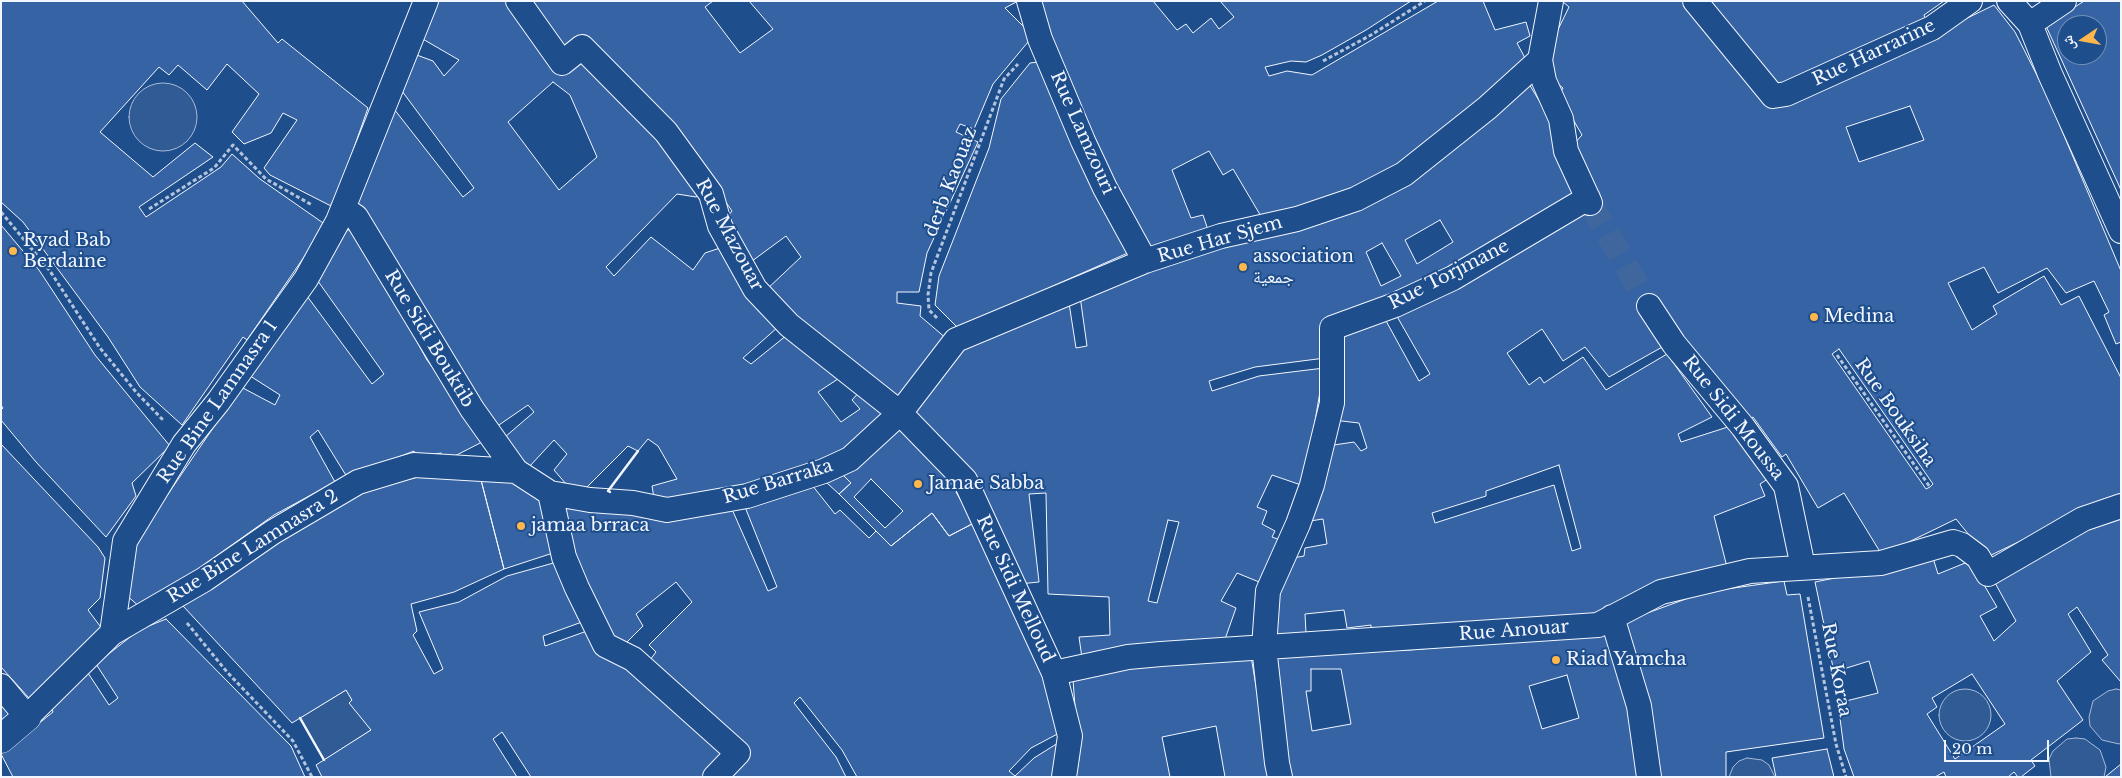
<!DOCTYPE html>
<html>
<head>
<meta charset="utf-8">
<style>
	body { margin:0 }
	#map { position:relative; width:2122px; height:778px; overflow:hidden; background:#1f4e8c; font-family:"Libre Baskerville","Noto Naskh Arabic",serif }
	canvas { display:block }
	.frame { position:absolute; inset:0; border:2px solid #f2f6ff; pointer-events:none }
	.north { position:absolute; left:2057px; top:15px; width:50px; height:50px; box-sizing:border-box; background:#1f4e8c; border:1px solid #7391ba; border-radius:50%; rotate:258deg; font-size:14px; font-weight:700; line-height:20px; text-align:center; color:#f2f6ff }
	.north::after { content:''; display:block; margin:auto; width:18px; height:22px; background:#ffb74d; clip-path:polygon(50% 0,100% 100%,50% 72%,0 100%) }
	.scale { position:absolute; left:1944px; top:740px; width:105px; height:22px; box-sizing:border-box; border:2px solid #f2f6ff; border-top:0; padding-left:6px; font-size:15px; line-height:18px; white-space:nowrap; color:#f2f6ff; -webkit-text-stroke:4px #1f4e8c; paint-order:stroke }
</style>
</head>
<body>
<div id="map">
<canvas width="2122" height="778"></canvas>
<div class="frame"></div>
<div class="north">ش</div>
<div class="scale">20 m</div>
</div>
<script>
const g = document.querySelector('canvas').getContext('2d');
g.lineJoin = 'round';
function fill(path, color) { g.fillStyle = color; g.fill(path, 'evenodd'); }
const poly = rows => new Path2D(rows.map(r => 'M' + r).join(''));
function trace(path, color, width, dash) { g.strokeStyle = color; g.lineWidth = width; g.lineCap = dash ? 'butt' : 'round'; g.setLineDash(dash || []); g.stroke(path); }
function drawText(font, color, halo, rows, align = 'center') {
  g.font = font + ' "Libre Baskerville","Noto Naskh Arabic",serif'; g.lineWidth = 4; g.setLineDash([]); g.textBaseline = 'middle'; g.strokeStyle = halo; g.fillStyle = color; for (const [text, x, y, turn = 0] of rows) {
    g.save(); g.translate(x, y); g.rotate((+turn || 0) * Math.PI / 180); g.textAlign = isNaN(turn) ? turn : align; if (halo) g.strokeText(text, 0, 0); g.fillText(text, 0, 0); g.restore();
  }
}
const built = poly([
	'129 117a34 34 0 1 1 68 0a34 34 0 1 1-68 0Z',
	[2116,689,2121,690,2121,743,2119,744,2102,740,2090,726,2089,717,2093,701,2108,691,2116,689],
	'1939 715a26 26 0 1 1 52 0a26 26 0 1 1-52 0Z',
	[346,690,352,700,350,703,371,730,324,760,300,718,346,690],
	[2076,738,2085,739,2100,750,2106,767,2104,777,2051,777,2049,759,2053,751,2067,739,2076,738],
	[1747,758,1762,760,1769,765,1775,777,1729,777,1733,767,1739,761,1747,758]
]);
fill(built, '#305b95');
trace(built, '#a8bbd7', 1);
const building = poly([
	[1,1,242,1,278,43,282,39,368,108,333,207,270,175,264,168,297,120,283,113,271,133,244,144,232,132,259,94,227,64,207,90,178,65,169,75,159,67,100,132,153,177,195,143,213,157,139,207,146,217,221,167,232,154,260,179,326,225,247,340,243,337,182,425,140,387,108,337,23,222,1,202,1,1],
	[435,1,505,1,558,73,582,57,641,114,701,193,696,197,677,194,606,267,614,276,651,237,693,270,705,253,723,247,778,327,743,358,751,364,787,335,841,377,818,392,841,422,860,409,852,400,860,391,884,412,847,447,790,476,664,503,654,498,652,486,677,479,658,446,648,439,638,451,628,446,582,492,572,491,554,470,567,454,554,440,529,467,505,437,534,412,528,405,496,427,352,202,394,109,463,197,474,188,399,87,414,54,433,61,444,76,459,60,421,38,435,1],
	[553,82,570,95,597,157,559,190,508,122,553,82],
	[524,1,713,1,705,7,740,53,773,29,749,1,1018,1,1005,8,1033,36,993,84,974,129,960,124,956,132,978,142,927,253,919,292,897,292,897,303,921,306,920,316,947,339,899,403,765,291,801,257,786,236,748,264,724,221,732,211,714,185,582,38,562,53,524,1],
	[1037,1,1153,1,1177,30,1186,24,1193,33,1211,18,1219,29,1234,17,1220,1,1411,1,1366,30,1322,55,1306,62,1291,61,1265,67,1269,76,1287,71,1312,75,1438,1,1483,1,1495,30,1526,22,1530,36,1517,43,1526,60,1402,167,1352,192,1262,218,1233,169,1223,175,1209,151,1172,170,1191,218,1203,215,1208,230,1148,252,1091,137,1037,1],
	[1562,1,1687,1,1769,104,1890,56,1994,5,2015,32,2047,95,2121,271,2121,342,2116,344,2104,315,2109,312,2094,281,2066,293,2047,268,1998,293,1984,267,1948,283,1972,330,1997,314,1993,306,2044,276,2061,305,2079,296,2121,378,2121,493,1987,557,1956,519,1882,555,1844,493,1818,508,1786,454,1782,457,1753,417,1746,422,1664,346,1609,377,1585,347,1563,361,1542,329,1507,353,1529,385,1540,377,1544,383,1583,357,1606,390,1667,354,1712,417,1678,434,1681,442,1731,426,1771,477,1760,484,1765,496,1714,516,1727,567,1593,615,1371,633,1371,625,1347,628,1344,610,1305,614,1306,633,1277,635,1280,578,1293,558,1304,556,1305,548,1327,544,1323,519,1310,521,1327,446,1354,442,1361,451,1367,448,1359,423,1333,420,1339,334,1385,319,1419,381,1430,374,1395,313,1582,210,1572,146,1582,135,1559,95,1563,88,1548,76,1546,54,1569,7,1562,1],
	[1910,106,1924,140,1859,162,1846,127,1910,106],
	[1839,349,1933,484,1930,487,1926,489,1832,354,1839,349],
	[1559,465,1581,548,1572,551,1554,485,1435,523,1432,513,1486,496,1486,491,1559,465],
	[1704,1,1944,1,1924,15,1926,22,1775,88,1704,1],
	[2084,1,2121,1,2121,190,2046,26,2084,1],
	[2067,25,2097,25,2097,55,2067,55,2067,25],
	[1038,62,1130,252,958,328,935,305,939,276,989,148,1001,99,1030,63,1038,62],
	[1529,84,1551,120,1578,196,1467,261,1383,302,1324,320,1325,358,1255,367,1209,381,1212,391,1259,376,1324,368,1304,486,1272,475,1257,507,1267,511,1262,524,1275,531,1272,537,1285,542,1264,584,1237,573,1221,601,1236,608,1224,642,1082,658,1079,637,1110,635,1109,597,1048,594,1046,493,1029,494,1039,582,1019,584,962,459,909,412,959,348,1069,303,1076,348,1087,346,1080,296,1218,246,1410,180,1529,84],
	[1440,220,1453,242,1417,264,1405,240,1440,220],
	[1382,243,1401,276,1381,286,1366,252,1382,243],
	[1168,520,1179,522,1157,603,1148,601,1168,520],
	[1,225,39,270,95,355,170,446,132,483,136,496,106,537,36,462,1,420,1,410,3,408,1,405,1,225],
	[347,230,356,230,427,360,486,440,445,461,441,453,417,457,414,451,347,477,318,430,310,437,335,482,274,515,142,609,124,593,134,567,128,563,140,535,241,387,275,405,280,395,247,374,304,292,372,384,384,374,315,277,347,230],
	[899,423,962,486,956,492,974,523,949,536,932,513,891,546,839,494,851,483,842,474,899,423],
	[871,479,903,511,885,528,854,497,871,479],
	[1,444,98,547,105,558,100,598,88,610,103,630,29,698,1,667,1,444],
	[839,471,851,483,839,494,827,483,839,471],
	[426,475,481,480,504,569,454,592,411,604,417,631,413,635,434,674,443,669,419,612,459,602,507,576,557,562,582,622,543,636,545,646,587,631,725,754,703,777,531,777,502,732,493,739,517,777,322,777,316,765,371,730,349,703,352,700,346,690,292,723,183,606,272,543,367,490,426,475],
	[481,480,519,482,544,499,556,552,504,569,481,480],
	[812,485,835,514,840,510,869,538,876,531,891,546,932,513,949,536,974,523,1038,650,1063,731,1031,748,1009,771,1015,776,1034,758,1058,743,1058,777,857,777,842,750,800,697,794,703,836,757,846,777,725,777,747,754,647,664,656,652,649,645,692,602,676,582,636,614,643,626,622,647,593,608,574,564,564,505,731,507,768,591,777,587,745,507,812,485],
	[2121,515,2121,682,2102,660,2108,655,2077,607,2068,614,2091,652,2057,681,2083,720,2031,760,2035,766,2021,777,2018,777,2014,772,2008,777,1946,777,1944,772,1935,777,1854,777,1844,749,1838,703,1878,693,1869,661,1834,672,1815,582,1933,558,1938,574,1970,561,1997,607,1980,616,1994,641,2016,621,1994,581,2083,529,2121,515],
	[1972,674,2005,724,1955,759,1927,714,1937,707,1932,698,1972,674],
	[1784,581,1787,595,1800,594,1824,738,1726,752,1726,777,1659,777,1620,623,1705,592,1784,581],
	[166,619,291,746,305,777,13,777,1,754,53,712,49,703,88,673,109,705,118,698,96,664,139,630,166,619],
	[1609,630,1629,701,1641,777,1286,777,1272,655,1409,650,1588,635,1609,630],
	[1311,669,1341,669,1351,724,1312,731,1306,691,1311,691,1311,669],
	[1567,675,1579,718,1542,729,1529,686,1567,675],
	[1251,656,1271,777,1225,777,1216,726,1162,737,1170,777,1076,777,1079,759,1073,680,1129,665,1251,656],
	[1,698,12,711,1,720,1,698],
	[1827,749,1834,777,1776,777,1772,758,1827,749],
	[2121,764,2121,777,2105,777,2121,764]
]);
fill(building, '#3563a3');
trace(building, '#f2f6ff', 1);
trace(poly([
	[1590,203,1649,306]
]), '#3f679d', 24, [24, 12]);
const pedestrian = poly([
	[518,1,562,63,582,47,666,132,711,194,720,226,755,289,789,325,900,413,965,480,1054,673,1070,736,1064,777],
	[1029,1,1040,39,1083,141,1105,188,1145,261],
	[1551,1,1540,60,1544,81,1561,119,1566,151,1590,203],
	[1695,1,1773,96,1786,94,1932,28,1970,1],
	[2009,1,2030,24,2050,74,2121,231],
	[2030,24,2064,1],
	[343,208,356,217,472,409,516,471,550,493,590,500,633,503,667,510,747,496,824,471,850,459,900,413,956,340,1145,261,1221,236,1297,219,1356,199,1404,174,1487,108,1540,60],
	[1649,306,1674,344,1743,427,1786,486,1803,567],
	[550,493,564,557,577,588,605,645,633,659,738,753,715,777],
	[1612,617,1639,706,1649,777],
	[112,633,125,541,184,444,218,402,306,279,338,221,426,1],
	[1054,673,1128,657,1161,654,1598,625,1661,592,1750,571,1881,563,1953,542,1962,545,1978,557,1988,574,2083,519,2121,506],
	[1,686,27,717,112,633,205,579,273,532,358,482,414,465,516,471],
	[1280,777,1277,763,1264,647,1268,591,1298,524,1312,485,1332,403,1332,328,1395,305,1453,278,1588,198]
]);
const minor = poly([
	[1,739,27,717]
]);
trace(pedestrian, '#f2f6ff', 26);
trace(minor, '#f2f6ff', 29);
trace(poly([
	[1323,61,1371,35,1425,1],
	[149,209,214,168,233,145,266,179,312,205],
	[1,212,50,271,100,348,136,392,164,421],
	[937,318,929,310,928,295,931,273,1004,79,1018,64],
	[1837,355,1930,487],
	[1808,597,1836,744,1846,777],
	[187,623,227,672,293,741,312,777]
]), '#b3c4dc', 3, [4, 2.5]);
trace(pedestrian, '#1f4e8c', 24);
trace(minor, '#1f4e8c', 28);
trace(poly([
	[610,492,608,491,638,451],
	[300,718,324,760]
]), '#f2f6ff', 2.5);
for (const [x, y, r, color] of [
	[13,251,5,"#ffb74d"],
	[1243,267,5,"#ffb74d"],
	[1814,317,5,"#ffb74d"],
	[918,484,5,"#ffb74d"],
	[521,526,5,"#ffb74d"],
	[1556,660,5,"#ffb74d"]
]) { const dot = new Path2D(); dot.arc(x, y, r, 0, 2 * Math.PI); g.fillStyle = color; g.fill(dot); trace(dot, '#1f4e8c', 2); }
drawText('18px', '#f2f6ff', '#1f4e8c', [
	["Rue Harrarine",1874,53,-25],
	["Rue Lamzouri",1082,133,66],
	["derb Kaouaz",951,182,-69],
	["Rue Mazouar",729,235,62],
	["Rue Har Sjem",1220,240,-16],
	["Rue Torjmane",1449,275,-27],
	["Rue Sidi Bouktib",429,339,59],
	["Rue Bine Lamnasra 1",218,402,-55],
	["Rue Bouksiha",1895,413,55],
	["Rue Sidi Moussa",1733,418,52],
	["Rue Barraka",778,482,-17],
	["Rue Bine Lamnasra 2",253,547,-32],
	["Rue Sidi Melloud",1015,589,65],
	["Rue Anouar",1514,631,-4],
	["Rue Koraa",1836,670,79]
]);
drawText('18px', '#f2f6ff', '#1f4e8c', [
	["Ryad Bab",23,241],
	["Berdaine",23,262],
	["association",1253,257],
	["جمعية",1253,278],
	["Medina",1824,317],
	["Jamae Sabba",928,484],
	["jamaa brraca",531,526],
	["Riad Yamcha",1566,660]
], 'left');
</script>
</body>
</html>
